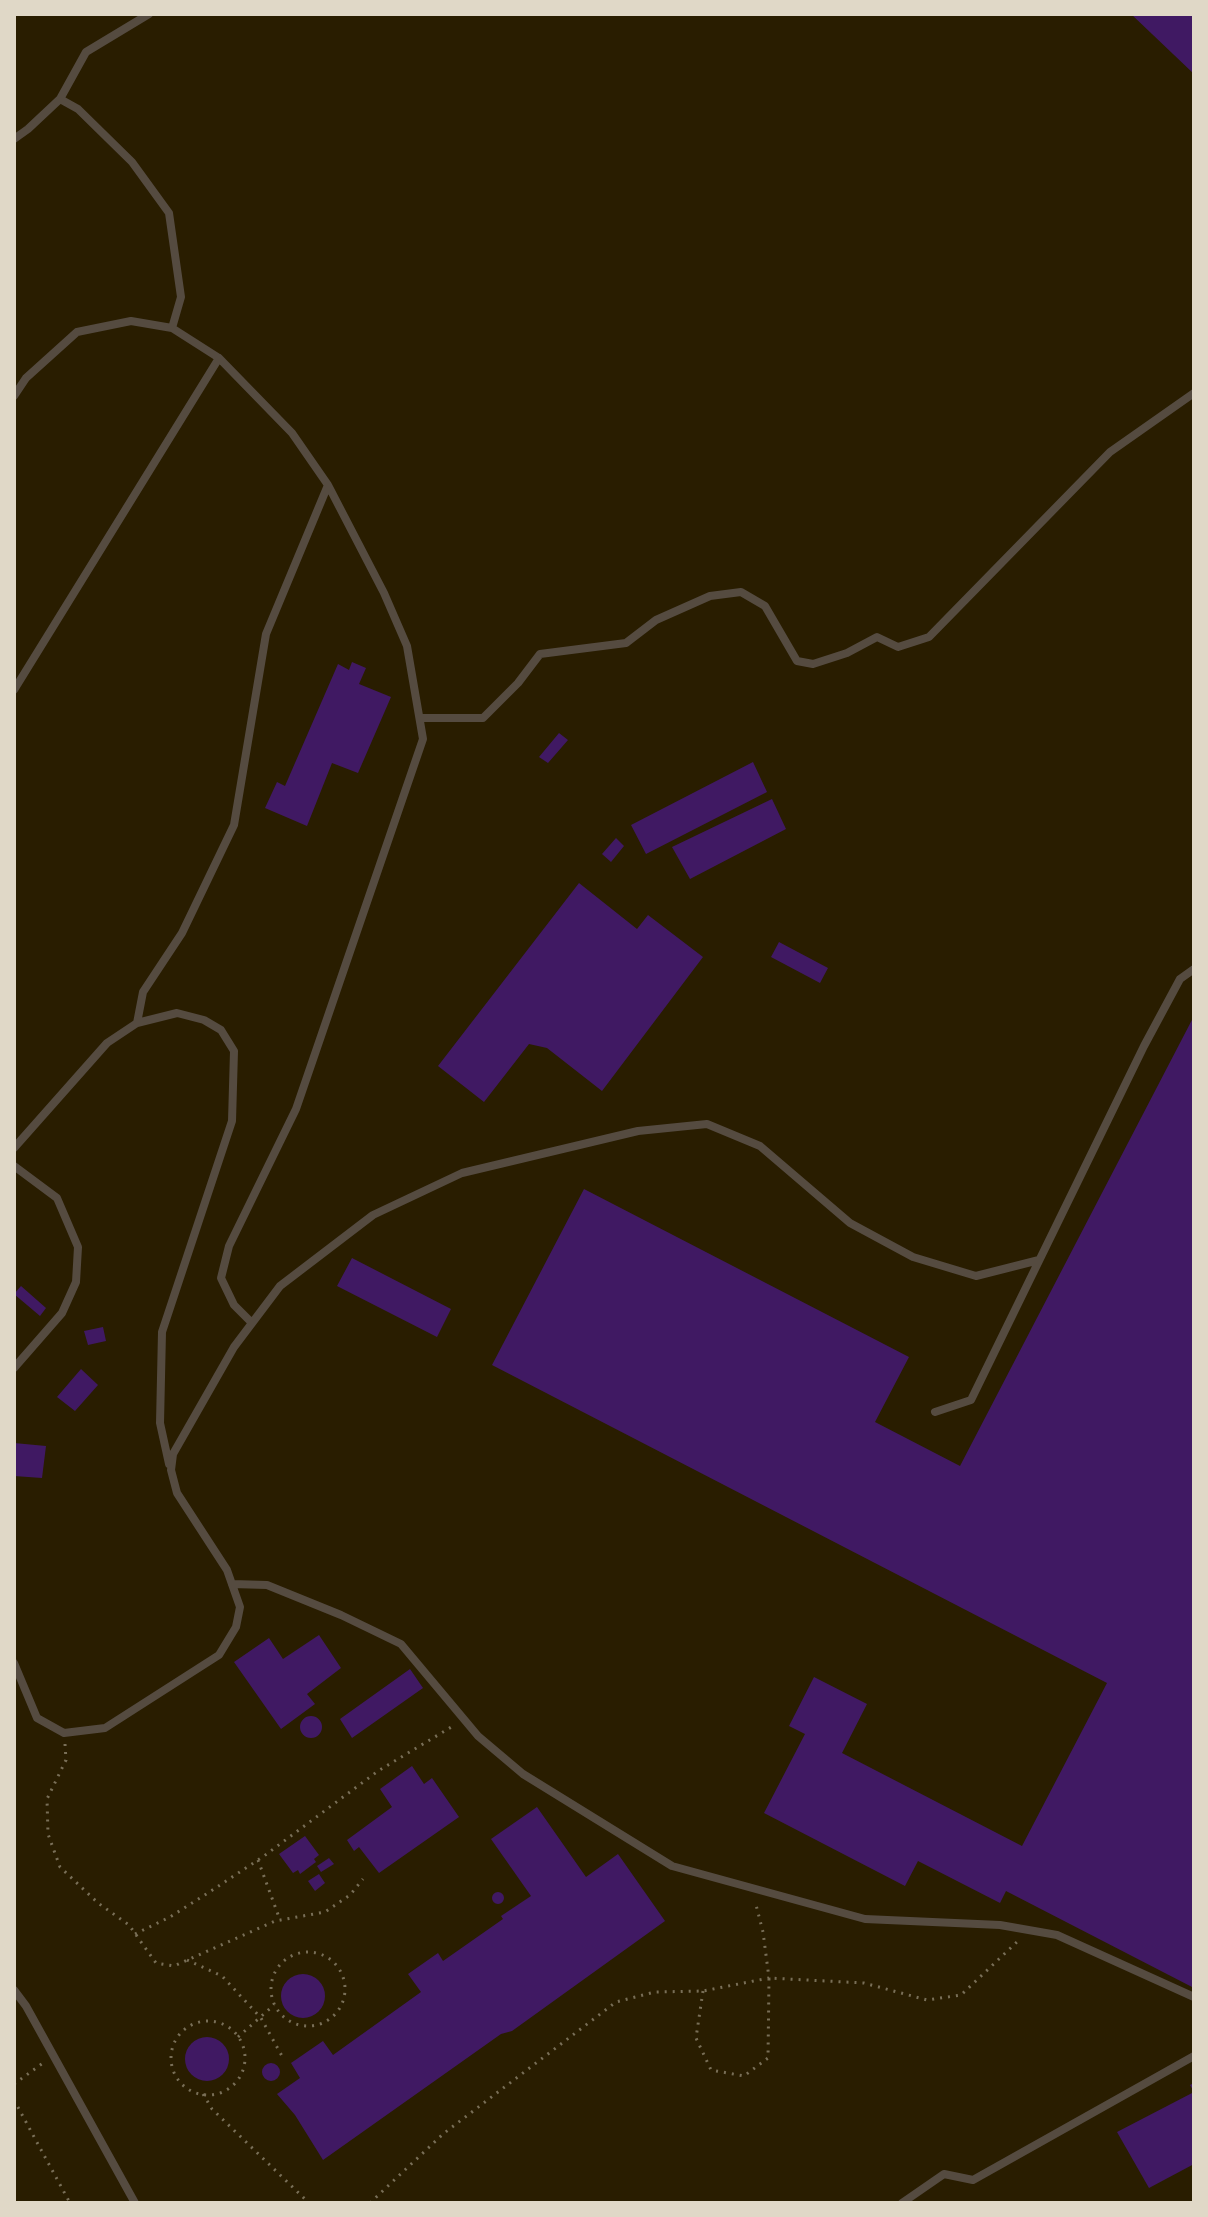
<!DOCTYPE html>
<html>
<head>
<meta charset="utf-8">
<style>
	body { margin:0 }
	#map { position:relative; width:1208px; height:2217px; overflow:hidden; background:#291d00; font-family:"Sofia Sans Condensed",sans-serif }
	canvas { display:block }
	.frame { position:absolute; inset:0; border:16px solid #e0d8c7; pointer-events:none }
</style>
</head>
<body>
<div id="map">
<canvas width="1208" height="2217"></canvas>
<div class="frame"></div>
</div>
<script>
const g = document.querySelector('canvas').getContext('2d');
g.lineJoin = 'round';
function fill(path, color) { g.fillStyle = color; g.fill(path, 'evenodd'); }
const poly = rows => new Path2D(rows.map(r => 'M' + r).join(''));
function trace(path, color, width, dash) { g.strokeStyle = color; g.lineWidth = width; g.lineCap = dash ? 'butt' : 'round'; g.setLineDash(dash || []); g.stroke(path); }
fill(poly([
	[1131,14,1194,14,1194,74],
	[352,662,366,668,359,684,391,697,358,773,332,763,307,826,265,808,277,782,285,786,338,664,349,670],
	[559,733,568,740,548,763,539,757],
	[753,762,767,792,646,854,631,825],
	[772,799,786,829,690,879,672,847],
	[616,838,624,846,611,862,602,854],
	[579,883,637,929,648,915,703,957,602,1091,547,1048,529,1044,484,1102,438,1066],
	[779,942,828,968,820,983,771,957],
	[1194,1016,1194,1988,1006,1891,1000,1903,918,1861,905,1886,764,1813,805,1734,789,1726,814,1677,867,1704,842,1753,1022,1846,1107,1683,492,1365,584,1189,909,1357,875,1422,960,1466],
	[352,1258,451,1309,437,1337,337,1286],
	[21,1286,46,1308,40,1316,14,1294],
	[103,1327,106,1341,88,1345,84,1331],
	[81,1369,98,1385,75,1411,57,1397],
	[14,1443,46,1446,42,1478,14,1476],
	[319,1635,341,1668,307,1694,315,1704,281,1729,234,1662,269,1638,283,1659],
	[410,1669,423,1688,352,1738,340,1719],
	'300 1727a11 11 0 1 1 22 0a11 11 0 1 1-22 0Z',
	[412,1766,424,1784,432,1778,459,1817,379,1873,359,1847,354,1851,347,1840,392,1807,380,1789],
	[537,1807,586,1877,618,1854,665,1921,512,2031,501,2034,323,2160,295,2115,277,2094,300,2078,291,2063,323,2041,333,2055,421,1992,408,1974,438,1953,443,1961,503,1919,501,1916,531,1896,491,1839],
	[305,1836,319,1855,314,1859,316,1862,300,1874,298,1870,293,1873,279,1854],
	[329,1858,334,1864,321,1872,317,1866],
	[319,1874,325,1883,315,1891,308,1881],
	'492 1898a6 6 0 1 1 12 0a6 6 0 1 1-12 0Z',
	'281 1996a22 22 0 1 1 44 0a22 22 0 1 1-44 0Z',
	'185 2059a22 22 0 1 1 44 0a22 22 0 1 1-44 0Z',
	'262 2072a9 9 0 1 1 18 0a9 9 0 1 1-18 0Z',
	[1194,2083,1194,2164,1149,2188,1117,2132,1194,2092,1190,2085]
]), '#401963');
trace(poly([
	[65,1744,66,1760,47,1799,48,1834,60,1867,98,1903,129,1925,156,1963,174,1966,275,1921,325,1912,350,1895,363,1879],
	[258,1860,280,1920],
	[135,1934,170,1917,211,1891,264,1856,378,1771,453,1726],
	'271 1989a37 37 0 1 1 74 0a37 37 0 1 1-74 0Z',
	[187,1960,222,1976,261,2018,282,2056],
	[703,1991,696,2038,711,2070,744,2076,768,2058,769,1978,864,1983,927,2000,961,1995,1018,1941],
	'171 2058a37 37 0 1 1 74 0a37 37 0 1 1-74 0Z',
	[238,2037,274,2005],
	[14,2084,43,2063],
	[203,2094,212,2109,309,2203],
	[14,2100,70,2203],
	[370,2203,443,2134,616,2002,655,1992,703,1991,769,1978,763,1932,755,1901]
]), '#796f57', 3, [2, 6]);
trace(poly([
	[60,99,78,109,132,162,169,213,181,297,172,328],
	[14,139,28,129,60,99,86,52,149,14],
	[14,396,26,378,77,332,131,321,172,328,219,358,14,690],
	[420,718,483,718,518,683,540,654,626,643,656,620,710,596,741,592,765,606,797,661,813,664,847,653,877,637,898,647,929,637,1110,452,1194,393],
	[137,1023,143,992,182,933,234,825,266,634,328,485,292,433,219,358],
	[14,1148,107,1043,137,1023,177,1013,204,1020,221,1030,234,1051,232,1121,162,1332,160,1423,169,1464],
	[14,1166,57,1198,78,1247,76,1282,62,1313,14,1368],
	[252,1323,234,1305,221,1278,229,1246,296,1109,423,739,407,646,384,593,328,485],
	[935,1412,971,1400,1144,1046,1180,979,1194,969],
	[232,1584,267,1585,341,1615,401,1644,478,1736,523,1774,672,1866,865,1919,1000,1925,1057,1935,1194,1997],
	[14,1663,37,1718,64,1733,105,1728,219,1655,236,1627,240,1607,227,1570,177,1493,171,1470,173,1454,234,1347,280,1286,373,1215,462,1173,638,1131,707,1124,760,1146,850,1223,913,1257,976,1276,1039,1260],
	[14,1990,26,2006,135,2203],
	[902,2203,944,2174,973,2180,1194,2056]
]), '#554b40', 8);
</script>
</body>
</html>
